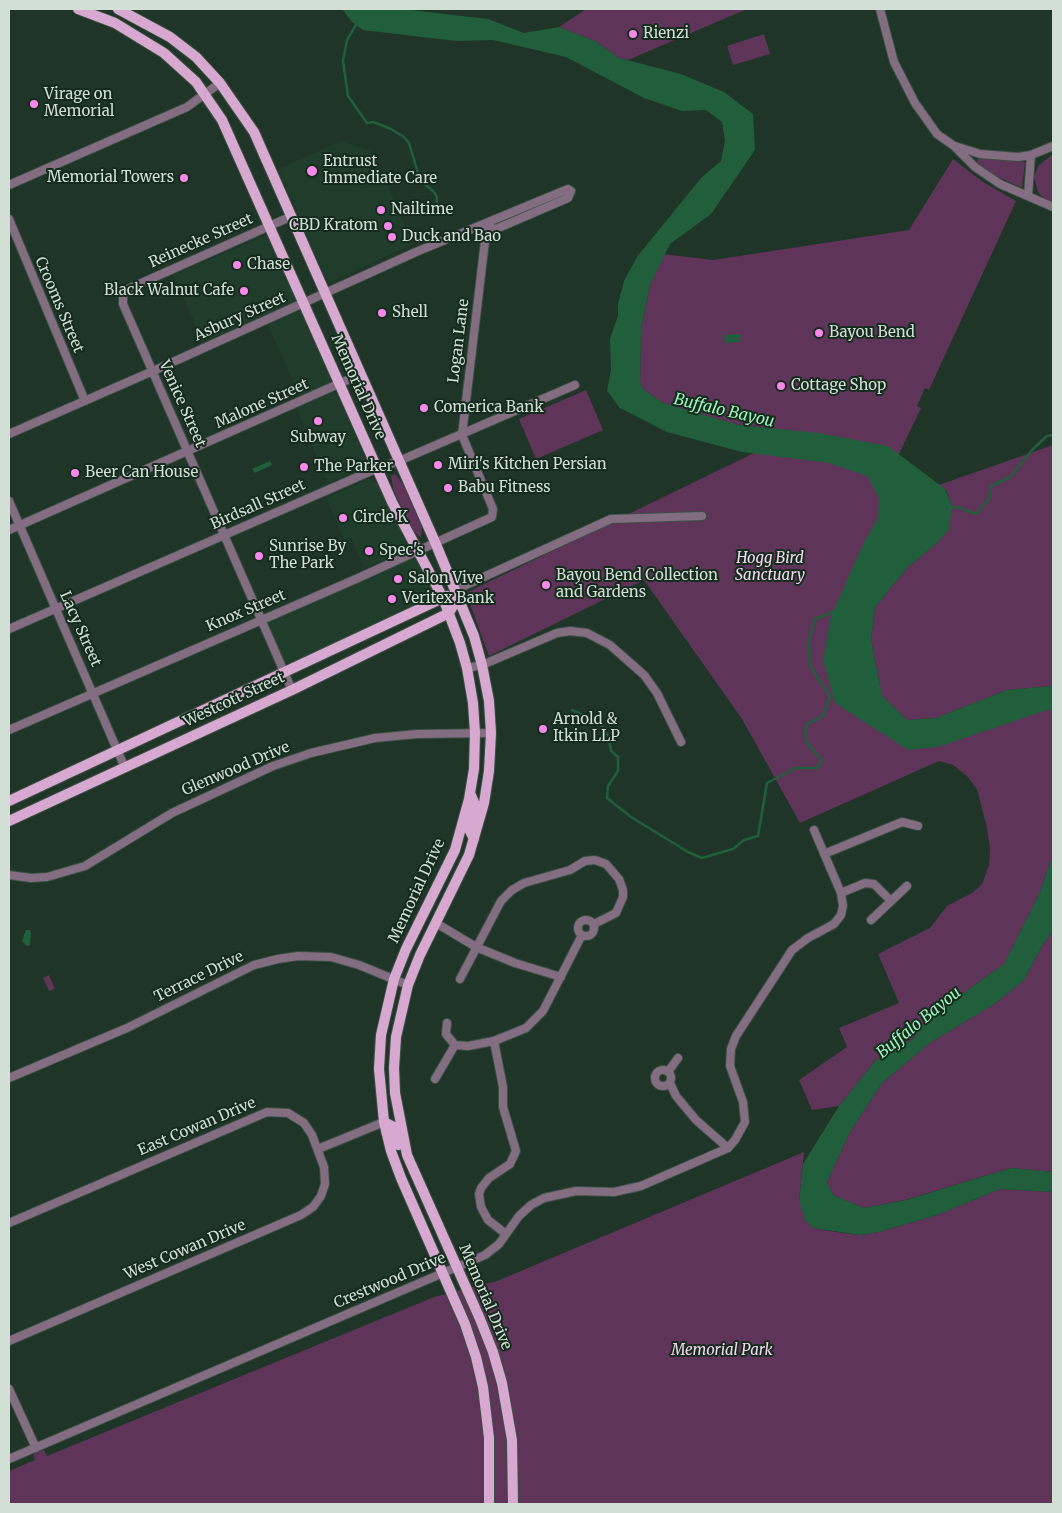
<!DOCTYPE html>
<html>
<head>
<meta charset="utf-8">
<style>
	body { margin:0 }
	#map { position:relative; width:1062px; height:1513px; overflow:hidden; background:#1f3527; font-family:Merriweather,serif }
	canvas { display:block }
	.frame { position:absolute; inset:0; border:10px solid #d1dfd5; pointer-events:none }
</style>
</head>
<body>
<div id="map">
<canvas width="1062" height="1513"></canvas>
<div class="frame"></div>
</div>
<script>
const g = document.querySelector('canvas').getContext('2d');
g.lineJoin = 'round';
function fill(path, color) { g.fillStyle = color; g.fill(path, 'evenodd'); }
const poly = rows => new Path2D(rows.map(r => 'M' + r).join(''));
function trace(path, color, width, dash) { g.strokeStyle = color; g.lineWidth = width; g.lineCap = dash ? 'butt' : 'round'; g.setLineDash(dash || []); g.stroke(path); }
function drawText(font, color, halo, rows, align = 'center') {
  g.font = font + ' Merriweather,serif'; g.lineWidth = 4; g.setLineDash([]); g.textBaseline = 'middle'; g.strokeStyle = halo; g.fillStyle = color; for (const [text, x, y, turn = 0] of rows) {
    g.save(); g.translate(x, y); g.rotate((+turn || 0) * Math.PI / 180); g.textAlign = isNaN(turn) ? turn : align; if (halo) g.strokeText(text, 0, 0); g.fillText(text, 0, 0); g.restore();
  }
}
fill(poly([
	[341,141,373,152,413,244,328,283,278,169],
	[267,235,296,296,295,302,203,342,173,275],
	[295,312,302,312,304,315,332,380,330,383,300,397,268,325],
	[333,392,339,395,366,461,363,467,328,483,296,408],
	[369,479,377,482,407,544,404,551,364,568,351,538,344,540,326,498],
	[411,558,417,560,431,586,434,594,430,599,291,664,284,661,268,625,269,620]
]), '#1f3d2a');
fill(poly([
	[586,9,747,9,628,60,619,58,595,41,559,27],
	[764,34,770,54,733,65,727,46],
	[1053,154,1053,202,1045,199,1038,192,1034,177,1038,166],
	[979,158,1025,162,1022,188,994,175,978,164,977,160],
	[953,159,983,182,1016,201,929,390,925,388,917,406,921,408,897,458,898,569,869,616,870,665,875,698,909,726,1053,703,1053,854,1040,892,1004,964,925,1021,913,1039,876,1060,839,1106,812,1110,799,1080,847,1047,839,1028,899,1003,878,954,930,928,947,906,972,893,982,884,989,865,990,849,987,828,977,789,967,776,953,765,939,761,800,823,742,719,644,580,489,656,466,593,787,437,769,428,739,425,673,406,661,402,643,389,640,382,641,329,650,285,662,254,713,260,909,230],
	[586,390,603,430,536,459,519,419],
	[1053,445,1053,686,1007,690,936,718,907,720,882,696,871,640,875,607,908,567,937,543,952,506,946,490,939,485],
	[395,474,403,484,422,527,421,538,413,530,394,492,391,476],
	[1053,930,1053,1172,1011,1168,905,1200,864,1208,833,1195,827,1182,850,1132,882,1083,931,1042,993,1005,1024,980,1042,946],
	[49,975,55,989,49,991,43,978],
	[804,1152,799,1201,813,1228,836,1232,860,1235,879,1232,940,1214,1000,1189,1053,1192,1053,1504,9,1504,9,1471,35,1460,33,1454,44,1450,47,1456,434,1297,497,1281]
]), '#5e3459');
fill(poly([
	[342,9,402,9,488,19,524,33,559,27,595,41,619,58,681,74,724,92,753,114,755,150,711,214,670,244,650,285,641,329,640,382,643,389,661,402,673,406,739,425,819,433,888,446,945,489,952,506,949,529,937,543,908,567,875,607,871,640,882,696,907,720,936,718,1007,690,1053,686,1053,711,1047,710,938,747,908,750,835,703,823,660,831,616,864,542,878,518,879,498,867,476,829,463,742,452,667,432,620,408,607,391,611,370,610,339,618,316,618,304,624,281,637,257,701,178,721,161,725,141,722,122,706,110,682,111,644,98,566,57,493,40,456,41,363,30,352,22],
	[738,334,741,336,739,342,725,343,724,335],
	[270,461,272,465,255,473,252,469],
	[1053,854,1053,930,1042,946,1024,980,993,1005,931,1042,882,1083,850,1132,827,1182,833,1195,864,1208,906,1200,1011,1168,1053,1172,1053,1192,1000,1189,940,1214,879,1232,860,1235,813,1228,805,1220,799,1201,803,1164,839,1106,876,1060,913,1039,925,1021,1004,964,1040,892],
	[26,930,30,930,31,933,30,945,27,946,22,941]
]), '#215f3c');
trace(poly([
	[357,23,347,40,343,61,348,96,367,123,373,122,391,129,404,137,409,143,420,180,434,192,437,197,436,212],
	[948,508,958,507,976,514,989,499,991,486,1010,477,1033,449,1047,436,1053,435],
	[572,710,600,723,609,738,611,751,618,757,618,771,608,786,607,798,631,817,688,852,702,858,733,849,744,840,758,836,767,783,796,768,816,768,821,764,821,759,807,743,805,731,807,724,823,716,830,696,810,666,809,640,815,619,836,611]
]), '#215f3c', 2.5);
const minor = poly([
	[880,9,894,62,915,103,937,134,954,146,975,167,1000,184,1053,207],
	[955,146,980,154,1018,157,1031,155,1053,146],
	[9,185,187,107,220,83],
	[1028,196,1031,155],
	[9,219,85,401],
	[9,434,153,371,416,252,568,189,571,191,568,198,496,229,483,225],
	[9,501,125,768],
	[9,530,361,374],
	[455,590,611,519,702,516],
	[9,629,378,468,399,461,575,385],
	[467,668,482,665,557,633,570,631,587,633,610,645,644,675,657,693,681,742],
	[292,690,123,304,123,294,128,289,292,216],
	[9,730,356,579,492,517,493,509,462,435,485,241,483,225],
	[824,854,902,822,918,826],
	[9,875,31,878,47,877,85,866,172,813,273,766,311,753,375,738,417,734,491,733],
	[841,893,865,883,874,884,891,901],
	'578 928a8 8 0 1 1 16 0a8 8 0 1 1-16 0Z',
	[871,920,907,886],
	[436,923,476,947,515,963,561,977],
	[460,979,501,901,512,890,524,883,570,870,585,861,595,860,606,864,619,879,623,890,623,897,616,913,594,924],
	[447,1023,446,1034,455,1045,468,1046,494,1041,526,1028,543,1011,582,935],
	[494,1041,503,1087,503,1107,516,1151,510,1164,489,1178,481,1188,479,1194,481,1207,488,1220,506,1234],
	'655 1078a8 8 0 1 1 16 0a8 8 0 1 1-16 0Z',
	[668,1072,678,1058],
	[9,1078,127,1028,254,965,278,959,298,956,331,957,359,965,408,985],
	[435,1079,455,1045],
	[670,1083,676,1096,696,1120,728,1148],
	[318,1149,384,1122],
	[9,1223,267,1112,288,1113,304,1123,312,1135,324,1167,325,1184,321,1196,313,1207,301,1215,9,1341],
	[9,1389,36,1448],
	[9,1459,485,1255,499,1244,519,1216,531,1205,544,1198,576,1191,614,1192,641,1186,728,1148,735,1140,745,1122,743,1102,730,1066,731,1049,736,1036,792,950,808,938,834,924,841,915,843,906,841,893,814,830]
]);
const major = poly([
	[78,9,115,23,164,53,196,82,222,120,392,502,443,598,460,643,467,668,473,703,475,733,474,769,469,799,455,850,406,949,394,979,381,1035,379,1069,384,1122,391,1151,401,1178,465,1324,476,1357,483,1387,489,1438,489,1504],
	[118,9,170,37,196,57,220,83,254,132,435,542,474,636,482,665,489,701,491,733,489,771,484,803,469,855,420,955,408,985,396,1037,394,1068,395,1093,407,1155,480,1319,493,1352,502,1383,512,1440,513,1504],
	[470,793,476,807,469,829,474,839],
	[9,801,447,596],
	[9,821,292,690,449,613,453,606,455,591],
	[384,1122,394,1127,398,1145]
]);
trace(minor, '#3b5043', 10);
trace(major, '#3b5043', 12);
trace(minor, '#836d80', 8);
trace(major, '#d7a9d0', 10);
for (const [x, y, r, color] of [
	[633,34,5,"#f888ea"],
	[34,104,5,"#f888ea"],
	[312,171,6,"#f888ea"],
	[184,178,5,"#f888ea"],
	[381,210,5,"#f888ea"],
	[388,226,5,"#f888ea"],
	[392,237,5,"#f888ea"],
	[237,265,5,"#f888ea"],
	[244,291,5,"#f888ea"],
	[382,313,5,"#f888ea"],
	[819,333,5,"#f888ea"],
	[781,386,5,"#f888ea"],
	[424,408,5,"#f888ea"],
	[318,421,5,"#f888ea"],
	[438,465,5,"#f888ea"],
	[304,467,5,"#f888ea"],
	[75,473,5,"#f888ea"],
	[448,488,5,"#f888ea"],
	[343,518,5,"#f888ea"],
	[369,551,5,"#f888ea"],
	[259,556,5,"#f888ea"],
	[398,579,5,"#f888ea"],
	[546,585,5,"#f888ea"],
	[392,599,5,"#f888ea"],
	[543,729,5,"#f888ea"]
]) { const dot = new Path2D(); dot.arc(x, y, r, 0, 2 * Math.PI); g.fillStyle = color; g.fill(dot); trace(dot, '#152b1d', 2); }
drawText('15px', '#d1dfd5', '#152b1d', [
	["Rienzi",643,34],
	["Virage on",44,95],
	["Memorial",44,112],
	["Entrust",323,162],
	["Immediate Care",323,179],
	["Memorial Towers",174,178,"right"],
	["Nailtime",391,210],
	["CBD Kratom",378,226,"right"],
	["Duck and Bao",402,237],
	["Chase",247,265],
	["Black Walnut Cafe",234,291,"right"],
	["Shell",392,313],
	["Bayou Bend",829,333],
	["Cottage Shop",791,386],
	["Comerica Bank",434,408],
	["Subway",318,438,"center"],
	["Miri's Kitchen Persian",448,465],
	["The Parker",314,467],
	["Beer Can House",85,473],
	["Babu Fitness",458,488],
	["Circle K",353,518],
	["Sunrise By",269,547],
	["The Park",269,564],
	["Spec's",379,551],
	["Bayou Bend Collection",556,576],
	["and Gardens",556,593],
	["Salon Vive",408,579],
	["Veritex Bank",402,599],
	["Arnold &",553,720],
	["Itkin LLP",553,737]
], 'left');
drawText('15px', '#d1dfd5', '#152b1d', [
	["Reinecke Street",201,241,-24],
	["Crooms Street",59,305,67],
	["Asbury Street",240,317,-24],
	["Logan Lane",459,341,-83],
	["Memorial Drive",358,387,66],
	["Venice Street",182,404,66],
	["Malone Street",262,404,-24],
	["Birdsall Street",258,505,-24],
	["Knox Street",246,611,-23],
	["Lacy Street",80,629,66],
	["Westcott Street",234,700,-25],
	["Glenwood Drive",236,769,-23],
	["Memorial Drive",417,891,-65],
	["Terrace Drive",199,977,-26],
	["East Cowan Drive",197,1127,-23],
	["West Cowan Drive",185,1250,-23],
	["Crestwood Drive",390,1281,-23],
	["Memorial Drive",485,1297,67]
]);
drawText('italic 15px', '#f6d8f1', '#152b1d', [
	["Hogg Bird",770,559],
	["Sanctuary",770,576],
	["Memorial Park",722,1351]
]);
drawText('italic 16px', '#9cf5bd', '#152b1d', [
	["Buffalo Bayou",724,411,13],
	["Buffalo Bayou",919,1023,-39]
]);
</script>
</body>
</html>
